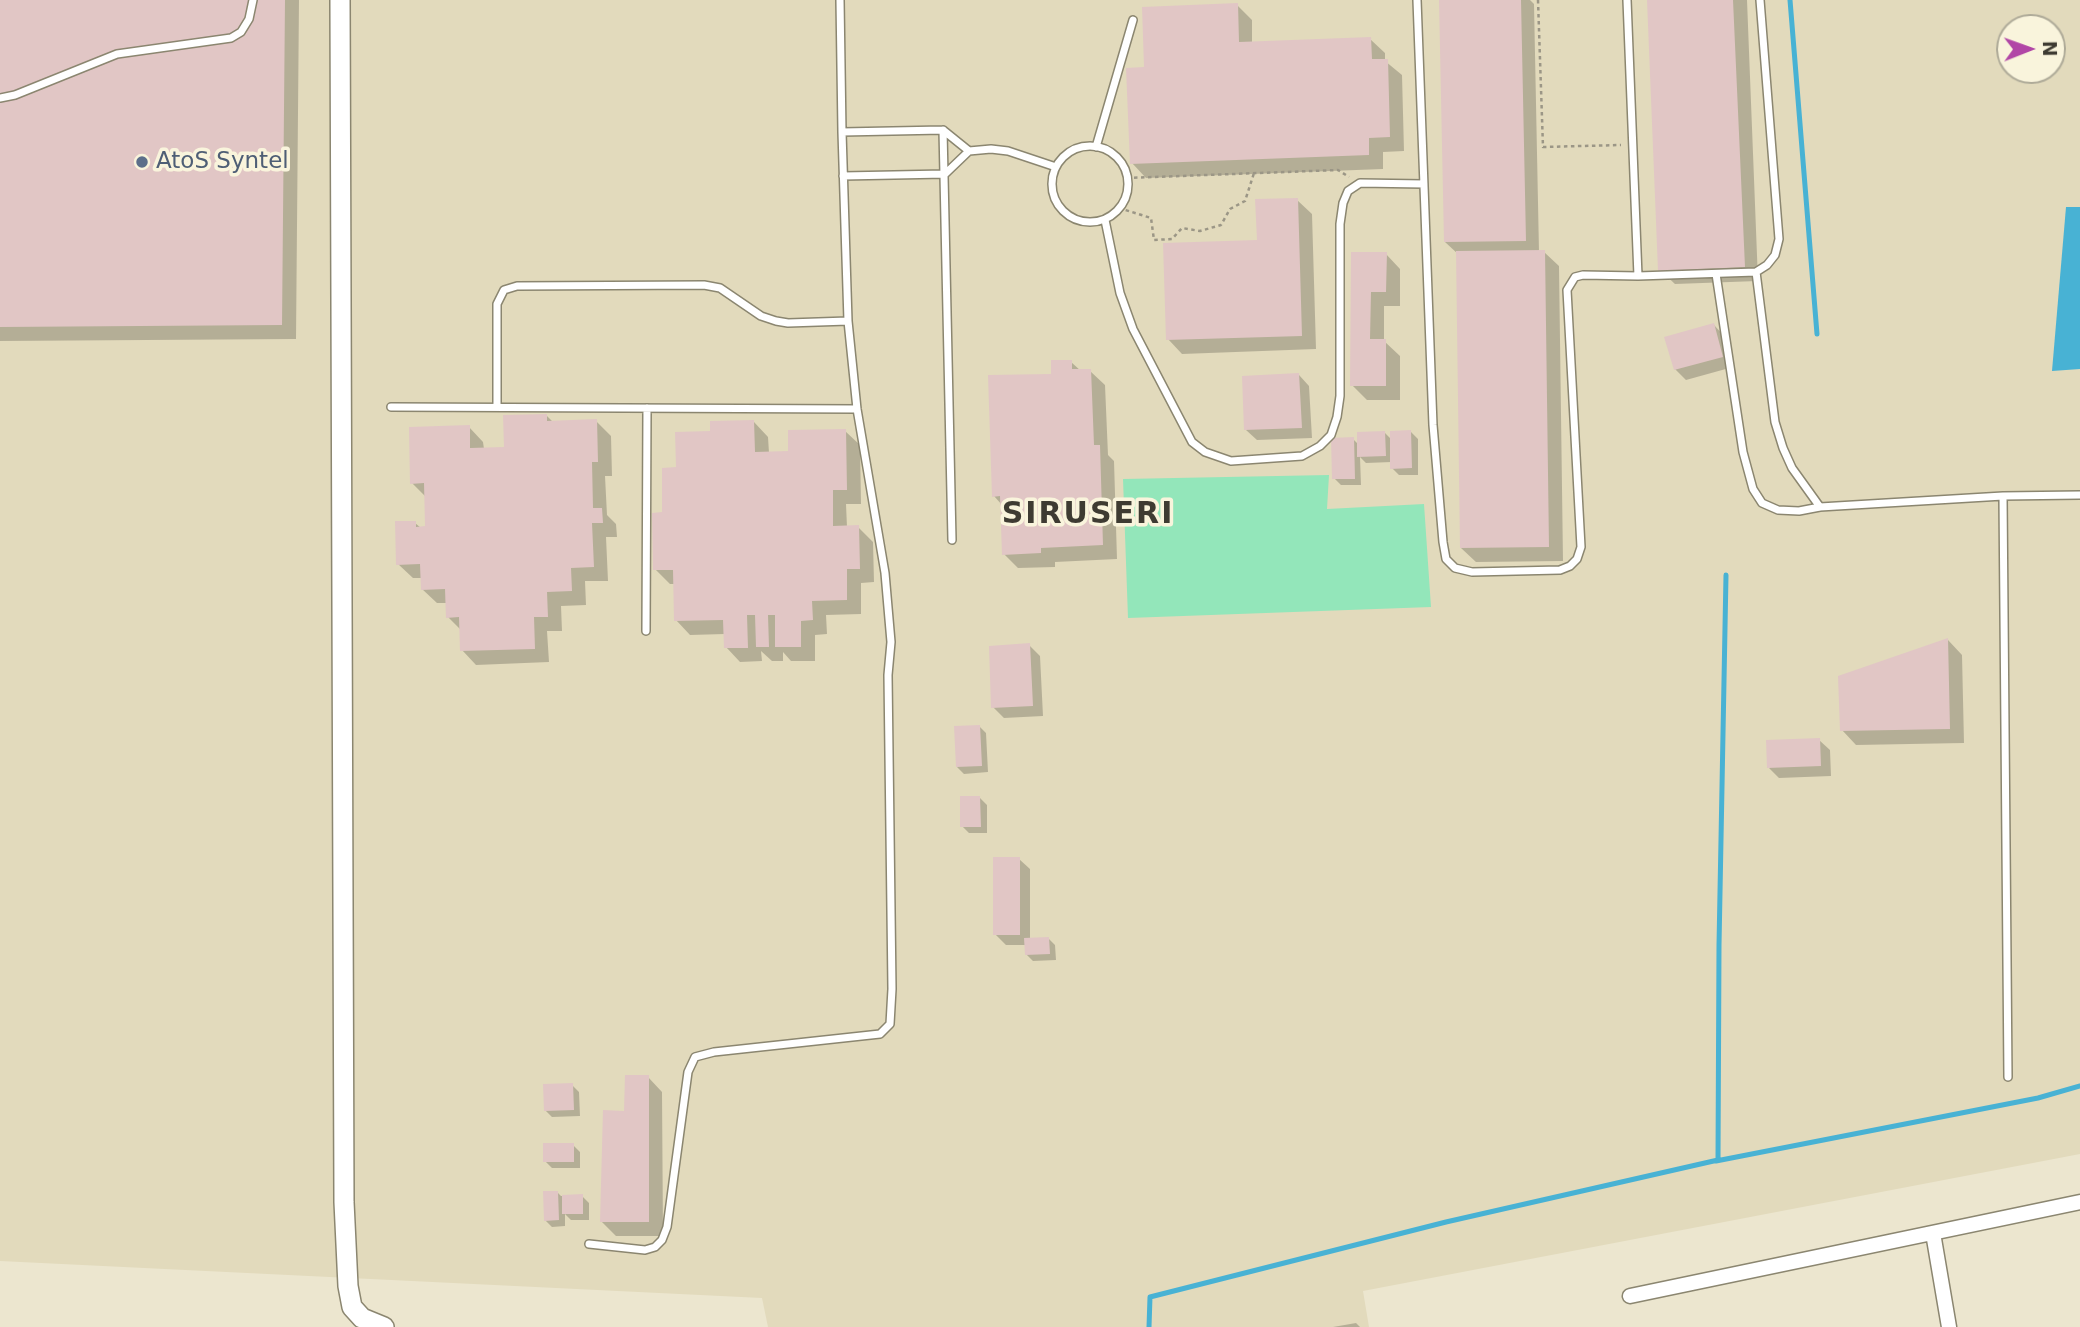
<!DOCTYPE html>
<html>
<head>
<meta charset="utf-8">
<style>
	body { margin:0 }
	#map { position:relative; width:2080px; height:1327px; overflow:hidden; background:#ece6cf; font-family:"DejaVu Sans",sans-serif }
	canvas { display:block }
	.north { position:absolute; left:1996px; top:14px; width:70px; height:70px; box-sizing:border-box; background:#f9f4dc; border:2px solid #aeaa98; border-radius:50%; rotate:89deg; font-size:19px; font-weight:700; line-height:28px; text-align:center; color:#3e3b32 }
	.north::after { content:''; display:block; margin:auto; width:24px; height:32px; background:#b146a6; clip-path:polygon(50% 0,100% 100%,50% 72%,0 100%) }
</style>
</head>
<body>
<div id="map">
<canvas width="2080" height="1327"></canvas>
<div class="north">N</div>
</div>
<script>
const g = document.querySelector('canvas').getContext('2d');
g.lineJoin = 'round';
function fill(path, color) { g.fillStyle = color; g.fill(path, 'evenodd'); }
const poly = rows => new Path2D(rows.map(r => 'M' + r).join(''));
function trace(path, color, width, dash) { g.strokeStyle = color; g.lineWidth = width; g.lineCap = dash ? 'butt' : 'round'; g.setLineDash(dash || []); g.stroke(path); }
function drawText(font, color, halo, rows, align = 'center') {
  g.font = font + ' "DejaVu Sans",sans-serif'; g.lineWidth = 7; g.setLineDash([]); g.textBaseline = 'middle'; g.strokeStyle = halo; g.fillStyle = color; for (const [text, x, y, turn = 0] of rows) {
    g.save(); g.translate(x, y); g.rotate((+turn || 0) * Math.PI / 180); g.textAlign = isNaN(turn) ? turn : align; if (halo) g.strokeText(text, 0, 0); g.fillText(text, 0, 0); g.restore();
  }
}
fill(poly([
	[0,0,2080,0,2080,1154,1363,1291,1369,1327,768,1327,762,1298,0,1261],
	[2010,28,2052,28,2052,70,2010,70]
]), '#e2dabc');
fill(poly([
	[1329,475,1327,509,1424,504,1431,607,1128,618,1123,479]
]), '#93e6ba');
fill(poly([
	[2066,207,2080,207,2080,369,2052,371]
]), '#48b2d4');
fill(poly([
	[0,0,299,0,296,339,0,341],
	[1441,0,1530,0,1534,4,1539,252,1544,252,1559,266,1563,561,1476,562,1461,548,1458,254,1445,242],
	[1649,0,1747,0,1758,281,1675,284,1660,270],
	[1237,5,1252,20,1252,43,1370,39,1385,53,1385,61,1402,75,1404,151,1383,152,1383,169,1146,178,1132,163,1146,69],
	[1297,200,1312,214,1316,349,1182,354,1168,339],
	[1352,254,1386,254,1400,269,1400,306,1384,306,1384,341,1400,356,1400,400,1367,400,1352,385],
	[1714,325,1724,336,1733,367,1686,380,1675,369],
	[1071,362,1081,371,1090,371,1105,385,1108,455,1114,461,1117,559,1055,562,1055,567,1018,568,1004,554,1002,505,994,496,1053,375],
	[1299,375,1309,386,1312,438,1257,440,1246,430],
	[546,415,553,422,596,421,611,436,612,476,605,476,607,515,616,524,617,537,606,537,608,581,585,581,586,605,561,606,562,631,547,631,549,662,476,665,462,650,461,630,448,617,447,603,437,603,422,589,422,578,413,578,398,564,415,523,421,528,427,528,426,497,412,483,469,427,483,442,484,449,506,449],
	[754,422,768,437,769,453,790,453,845,431,860,445,861,504,846,504,847,527,858,527,873,542,874,582,861,583,861,614,826,615,827,634,815,635,815,661,791,661,783,652,783,661,772,661,761,651,762,661,740,662,726,647,725,634,690,635,676,620,675,584,670,584,655,569,664,514,678,469,712,433],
	[1411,432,1418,439,1418,475,1399,475,1392,468,1392,462,1366,463,1360,457,1361,485,1341,485,1334,478,1353,439,1359,445,1385,433,1392,440],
	[1948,640,1962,655,1964,743,1856,745,1842,730],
	[1029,645,1040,656,1043,716,1004,718,993,707],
	[979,726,986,733,988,772,964,774,957,767],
	[1819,740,1830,750,1831,776,1779,778,1769,768],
	[980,798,987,805,987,833,969,833,962,826],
	[1019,859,1030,869,1030,939,1048,938,1055,945,1056,960,1033,961,1026,954,1026,945,1006,945,995,934],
	[648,1077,662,1092,663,1236,616,1236,601,1221,625,1113],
	[572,1085,579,1092,580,1116,552,1117,545,1110],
	[573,1145,580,1152,580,1168,552,1168,545,1161],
	[558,1193,561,1196,582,1196,589,1203,589,1220,571,1220,565,1214,565,1226,552,1227,545,1220],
	[1356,1323,1360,1327,1333,1327]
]), '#0003');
trace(poly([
	[1790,0,1817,334],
	[1716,1161,2038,1098,2080,1086],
	[1149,1327,1150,1297,1446,1222,1718,1160,1719,945,1726,575]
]), '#48b2d4', 5);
fill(poly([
	[0,0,285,0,282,325,0,327],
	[1439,0,1521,0,1526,241,1444,242],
	[1647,0,1733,0,1745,267,1658,271],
	[1238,3,1239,42,1371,37,1372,59,1388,59,1390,137,1369,138,1369,155,1130,164,1126,68,1144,67,1142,7],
	[1298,198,1302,336,1166,340,1163,243,1257,240,1255,199],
	[1545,250,1549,547,1460,548,1456,251],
	[1351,252,1387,252,1386,292,1371,292,1370,339,1386,339,1386,386,1350,386],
	[1714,323,1723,357,1674,370,1664,337],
	[1051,360,1072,360,1072,369,1091,369,1094,445,1100,445,1103,545,1041,548,1041,553,1002,555,1000,496,992,497,988,375,1051,374],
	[1299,373,1302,428,1244,430,1242,376],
	[547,414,547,421,597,419,598,462,592,462,593,508,602,508,603,523,592,523,594,567,571,568,572,591,547,592,548,617,534,617,535,649,460,651,459,617,446,618,445,589,421,590,420,564,396,565,395,521,416,521,416,527,425,526,424,483,410,484,409,427,470,425,470,448,504,447,503,415],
	[754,420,755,452,788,451,788,430,846,429,847,490,833,490,833,526,859,525,860,569,847,569,847,600,812,601,813,620,801,621,801,647,775,647,775,615,768,615,769,647,756,647,755,615,747,615,748,648,724,648,723,620,674,621,673,570,653,570,652,513,662,512,662,468,676,467,675,432,710,431,710,421],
	[1411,430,1412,468,1390,469,1390,431],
	[1385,431,1386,456,1357,457,1357,432],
	[1354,437,1355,479,1332,479,1331,438],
	[1948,638,1950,729,1840,731,1838,676],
	[1030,643,1033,706,991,708,989,646],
	[980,725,982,766,956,767,954,726],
	[1820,738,1821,766,1767,768,1766,740],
	[960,796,980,796,981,827,960,827],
	[993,857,1020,857,1020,935,993,935],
	[1049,937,1050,954,1025,955,1024,938],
	[625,1075,649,1075,649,1222,600,1222,603,1110,624,1111],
	[573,1083,574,1110,544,1111,543,1084],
	[543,1143,574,1143,574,1162,543,1162],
	[543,1191,558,1191,559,1220,544,1221],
	[583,1194,583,1214,562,1214,562,1195]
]), '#e1c6c5');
const lane = poly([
	[1417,0,1433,425,1443,542,1446,559,1455,568,1472,572,1560,570,1570,566,1577,559,1581,547,1567,290,1575,277,1583,275,1638,276,1756,272,1767,265,1775,255,1779,239,1760,0],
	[1627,0,1638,276],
	[0,98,15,95,117,54,231,38,241,32,249,19,253,0],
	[943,130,952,540],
	[842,132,943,130,969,151,945,174,843,176],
	'1052 184a38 38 0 1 1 76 0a38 38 0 1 1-76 0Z',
	[1096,147,1133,20],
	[969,151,991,149,1008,151,1056,167],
	[1105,220,1120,293,1133,329,1192,442,1205,452,1231,461,1302,456,1320,446,1331,435,1337,417,1340,396,1340,224,1343,203,1348,191,1360,183,1424,184],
	[1756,272,1775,422,1783,448,1792,468,1820,507],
	[1716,274,1743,452,1753,489,1762,503,1778,510,1799,511,1820,507,2003,496,2080,495],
	[391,407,857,409],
	[497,407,497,304,504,290,517,286,704,285,720,288,761,316,776,321,788,323,848,321],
	[2003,496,2008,1077],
	[646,631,647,408],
	[589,1244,645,1250,655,1247,662,1240,667,1227,688,1072,695,1057,714,1052,880,1034,890,1024,892,989,888,675,891,642,885,573,857,409,848,321,842,132,840,0]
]);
const street = poly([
	[1933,1233,1949,1327],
	[1630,1296,2080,1202]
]);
const secondary = poly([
	[340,0,344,1202,348,1286,352,1307,362,1318,384,1327]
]);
trace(lane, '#8b8670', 10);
trace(street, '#8b8670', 17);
trace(secondary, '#8b8670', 22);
trace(poly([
	[1538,0,1543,147,1621,145],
	[1127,178,1338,170,1349,177],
	[1119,208,1151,218,1154,240,1172,239,1182,228,1200,231,1221,225,1230,209,1245,201,1254,173]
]), '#9b9686', 2.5, [3.5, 3.5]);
trace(lane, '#fff', 7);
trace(street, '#fff', 14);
trace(secondary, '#fff', 19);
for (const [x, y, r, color] of [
	[142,162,7,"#5c6f8a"]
]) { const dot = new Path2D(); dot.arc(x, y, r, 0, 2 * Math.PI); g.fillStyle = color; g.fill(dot); trace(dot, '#f9f4dc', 2.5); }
drawText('23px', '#4e5e75', '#f9f4dc', [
	["AtoS Syntel",156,162]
], 'left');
g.letterSpacing = '2px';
drawText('bold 30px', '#3e3b32', '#f9f4dc', [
	["SIRUSERI",1088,515]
]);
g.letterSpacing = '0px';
</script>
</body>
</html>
